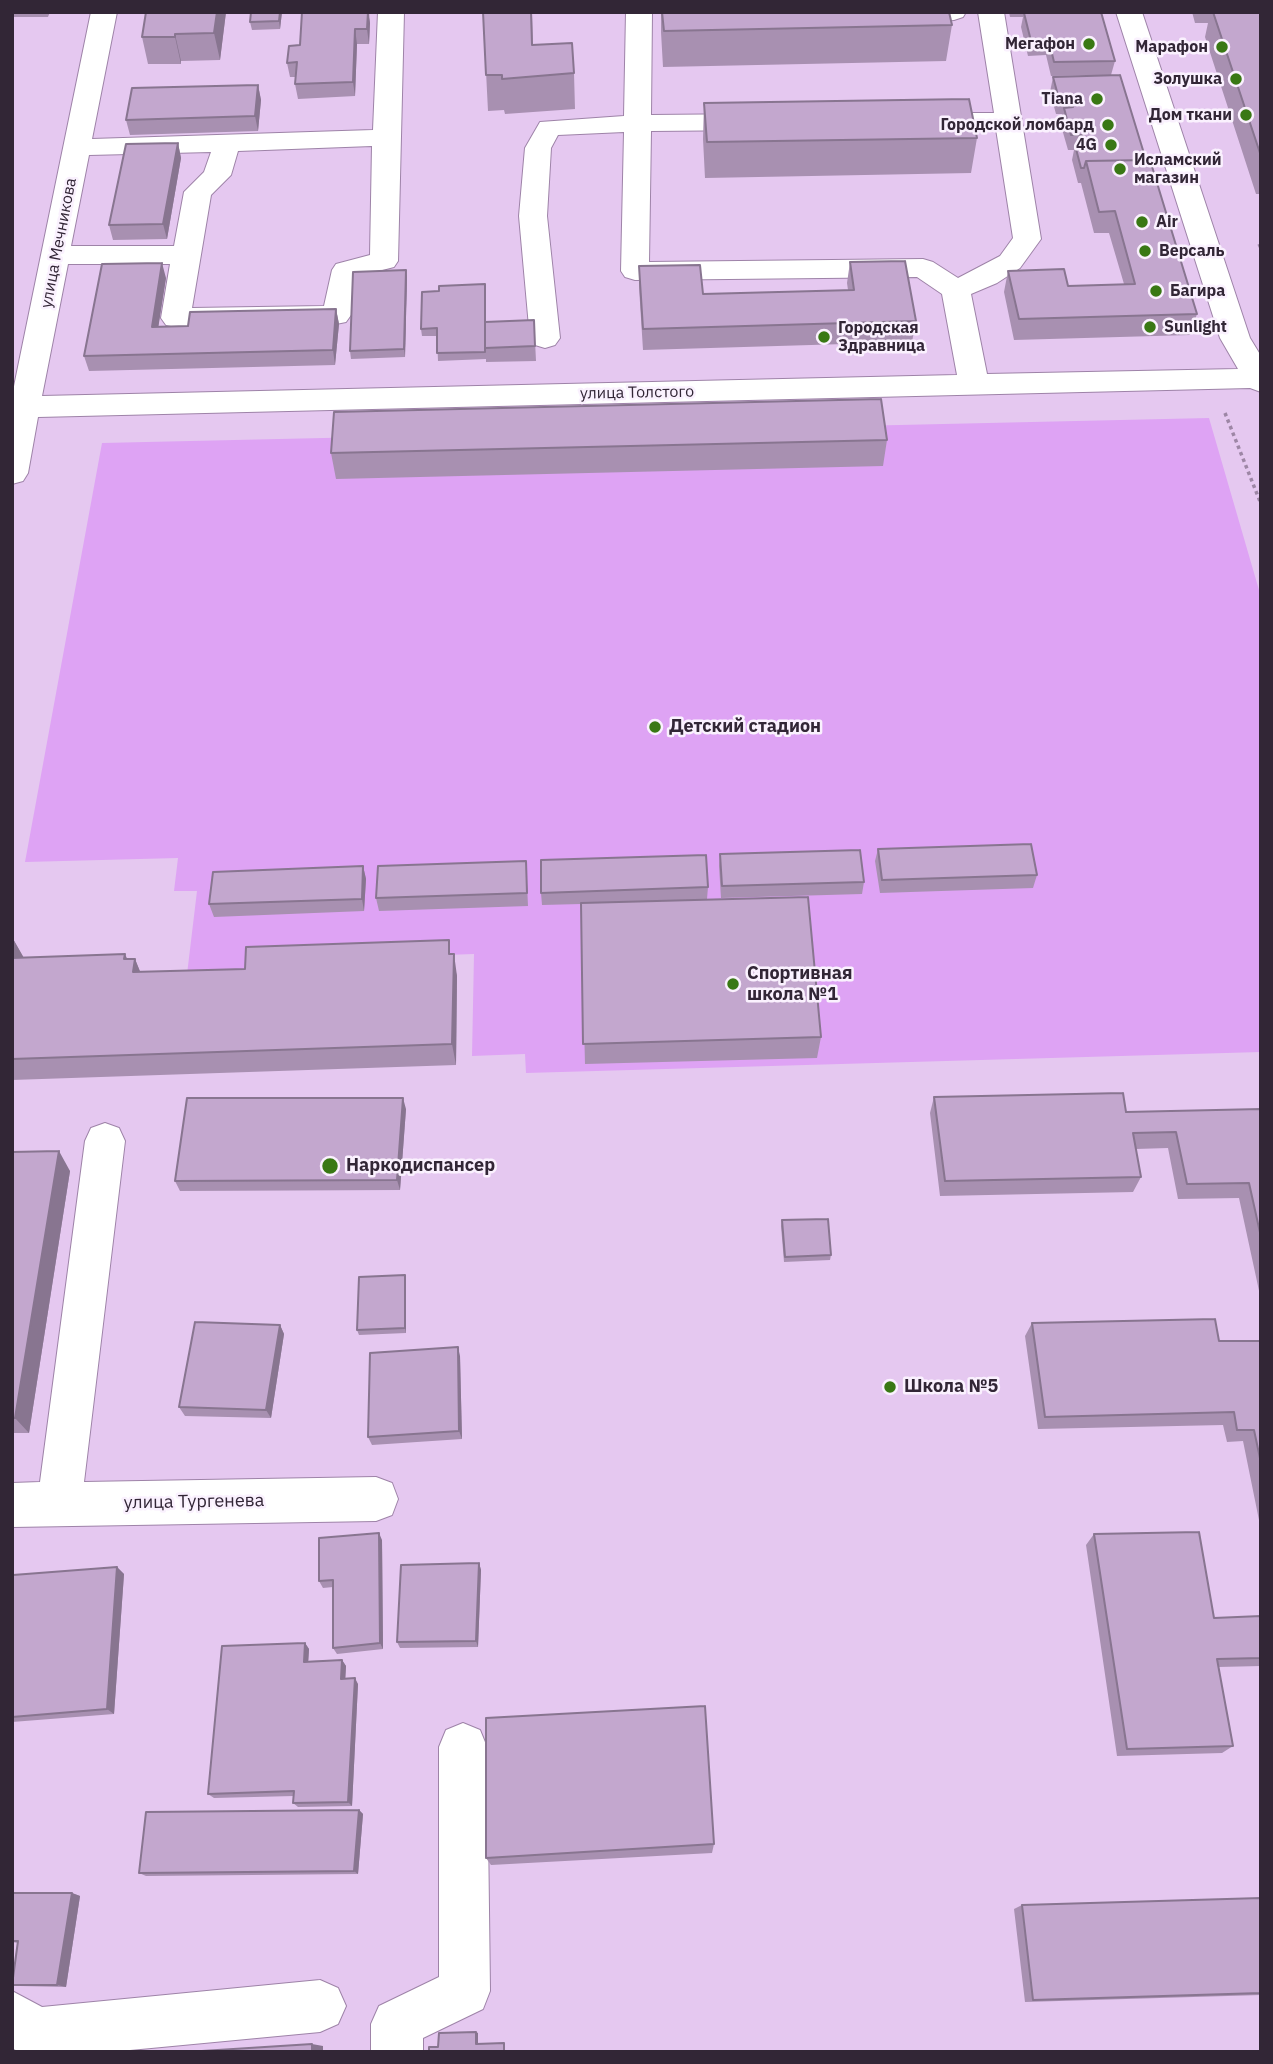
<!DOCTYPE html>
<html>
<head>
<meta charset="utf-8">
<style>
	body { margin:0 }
	#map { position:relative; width:1273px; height:2064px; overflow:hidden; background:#e5c8f0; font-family:"IBM Plex Sans",sans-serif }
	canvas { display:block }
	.frame { position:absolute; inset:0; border:14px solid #322636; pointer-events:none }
</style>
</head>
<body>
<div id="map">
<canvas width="1273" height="2064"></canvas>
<div class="frame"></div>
</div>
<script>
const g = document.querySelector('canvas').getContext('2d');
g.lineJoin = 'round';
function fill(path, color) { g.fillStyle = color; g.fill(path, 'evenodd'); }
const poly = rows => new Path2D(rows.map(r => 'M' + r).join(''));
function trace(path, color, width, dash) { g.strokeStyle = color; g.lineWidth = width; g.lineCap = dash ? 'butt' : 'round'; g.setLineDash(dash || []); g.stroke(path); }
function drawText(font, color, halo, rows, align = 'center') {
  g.font = font + ' "IBM Plex Sans",sans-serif'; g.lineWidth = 5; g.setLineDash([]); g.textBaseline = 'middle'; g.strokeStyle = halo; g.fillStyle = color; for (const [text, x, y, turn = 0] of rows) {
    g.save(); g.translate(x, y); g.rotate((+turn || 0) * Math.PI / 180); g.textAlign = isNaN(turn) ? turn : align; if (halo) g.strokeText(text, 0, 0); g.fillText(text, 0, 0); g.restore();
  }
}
fill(poly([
	[1209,418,1261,597,1261,1052,526,1073,525,1054,472,1056,474,954,253,962,251,989,185,991,197,891,174,891,178,858,25,862,102,443]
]), '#dea3f4');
const minor = poly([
	[91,12,117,12,92,139,373,130,378,12,404,12,398,261,394,267,359,276,351,315,346,322,336,324,176,327,166,325,161,318,170,264,68,264,42,396,957,375,942,294,917,277,635,280,625,277,621,271,624,132,558,135,551,148,547,216,560,338,555,345,545,348,535,345,530,338,519,216,525,148,540,122,624,116,626,12,652,12,651,115,757,114,766,116,770,122,766,128,757,130,651,131,649,262,923,259,933,262,958,278,1000,256,1013,238,996,129,922,129,913,127,909,121,913,115,922,113,994,113,978,12,1004,12,1041,239,1020,268,997,283,971,294,987,374,1238,369,1220,338,1116,12,1142,12,1250,338,1261,356,1261,392,1250,388,38,417,28,473,23,481,12,484,12,396,91,12],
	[372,146,370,255,336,264,332,270,324,306,192,308,211,195,231,175,238,151,372,146],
	[211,152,204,172,184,192,174,246,71,246,89,155,211,152],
	[866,12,966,12,963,17,954,20,894,25,869,17,866,12],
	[105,1123,119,1128,125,1141,84,1482,376,1477,392,1483,398,1499,392,1515,376,1521,12,1527,12,1483,40,1482,85,1141,91,1128,105,1123],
	[463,1723,480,1730,487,1747,490,1991,483,2009,423,2038,423,2052,371,2052,371,2024,379,2006,439,1977,439,1747,446,1730,463,1723],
	[320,1980,338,1988,346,2006,338,2024,320,2032,109,2052,19,2052,12,2048,12,1991,42,2007,320,1980]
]);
trace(minor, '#9e83a8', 2);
trace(poly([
	[1259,244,1261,248],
	[1225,413,1261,504]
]), '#9d86a5', 3.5, [3.5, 3.5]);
fill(minor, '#fff');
fill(poly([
	[12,12,50,12,48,17,12,17],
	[226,12,220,60,181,61,181,64,148,64,142,37],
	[251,12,282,12,280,29,252,30,250,22],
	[302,12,369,12,370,23,369,44,357,44,355,96,298,99,295,84,296,77,290,77,287,63,300,45],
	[483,12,532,12,533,45,574,73,575,109,505,114,504,110,488,111],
	[661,12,949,12,952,25,946,61,663,67,661,32],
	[1009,12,1101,12,1115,61,1111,75,1051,76,1046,55,1028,56,1021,27,1023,17,1010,17],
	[1192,12,1261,12,1261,194,1256,194,1205,37,1208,23,1195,23],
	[1053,77,1146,160,1197,314,1190,335,1014,340,1004,292,1008,271,1068,286,1124,284,1109,233,1094,233,1081,183,1078,183,1072,160,1074,150,1068,150,1060,122,1062,114,1056,114,1050,92],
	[258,85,261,100,258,131,130,135,126,120],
	[704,103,977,138,971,173,705,178,703,139],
	[178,143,181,158,167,239,113,240,109,225],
	[850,262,916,321,912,342,643,350,639,287,639,266,703,294,848,290,847,283],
	[406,270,407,277,405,357,351,359,350,351],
	[166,278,158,327,188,326,336,309,339,324,335,365,89,371,84,356],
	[485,284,486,322,534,320,536,361,486,362,486,359,438,361,437,336,422,336,421,329,439,291],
	[887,440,883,466,336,479,331,453],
	[878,849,1037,875,1033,888,880,893,875,861],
	[720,854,864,882,862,894,721,898,719,866],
	[526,861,528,906,379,911,376,898],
	[363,866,366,879,364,911,214,917,209,904],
	[708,887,707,899,821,1037,817,1058,585,1064,581,904,542,905,541,893],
	[12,937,23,957,135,959,140,972,245,969,451,954,457,976,456,1065,12,1080],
	[934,1097,1126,1112,1261,1109,1261,1300,1239,1198,1178,1199,1168,1148,1136,1149,1141,1177,1133,1192,940,1196,930,1113],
	[406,1109,400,1190,180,1191,175,1181],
	[12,1152,70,1171,29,1433,12,1433],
	[782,1220,831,1255,830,1260,784,1262,781,1226],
	[405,1275,406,1280,406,1333,359,1335,357,1330],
	[1032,1323,1219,1341,1261,1341,1261,1530,1243,1441,1227,1442,1223,1425,1038,1429,1025,1336],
	[280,1325,284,1334,271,1418,185,1416,179,1407],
	[460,1356,462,1439,372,1445,368,1437],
	[1094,1534,1214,1618,1261,1616,1261,1666,1218,1667,1233,1746,1222,1753,1117,1756,1086,1545],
	[382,1540,383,1649,337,1654,333,1648,333,1587,323,1588,319,1581],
	[479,1563,481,1570,478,1647,400,1648,397,1642],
	[117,1567,124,1574,114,1714,12,1722,12,1586],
	[305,1643,309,1649,308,1661,342,1660,346,1666,345,1679,358,1684,352,1806,298,1807,293,1803,294,1796,214,1798,208,1794],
	[359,1810,363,1814,358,1874,146,1876,139,1873],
	[714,1844,712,1853,491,1865,486,1858],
	[12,1893,72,1893,80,1896,66,1987,20,1986,12,1985,18,1943,12,1942],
	[1261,1898,1261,1995,1025,2002,1014,1909,1022,1905]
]), '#a890b1');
fill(poly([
	[217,12,226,12,220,60,214,33],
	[280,12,282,12,280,29,279,21],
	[368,12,370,23,369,44,367,29],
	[355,29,357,44,355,96,353,82],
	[175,34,181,61,181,64,175,37],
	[258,85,261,100,258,131,255,116],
	[178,143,181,158,167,239,163,224],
	[162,263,166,278,156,342,152,327],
	[406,270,407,277,405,357,404,349],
	[336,309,339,324,335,365,333,350],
	[363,866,366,879,364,911,362,899],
	[12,937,24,958,12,965],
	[125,954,133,972,135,959,144,981,143,994,124,959],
	[454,954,457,976,456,1065,452,1044],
	[403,1098,406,1109,400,1190,397,1180],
	[59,1151,70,1171,29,1433,15,1418],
	[405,1275,406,1280,406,1333,405,1328],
	[280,1325,284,1334,271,1418,266,1410],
	[458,1347,460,1356,462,1439,459,1431],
	[379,1533,382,1540,383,1649,380,1643],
	[479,1563,481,1570,478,1647,476,1641],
	[117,1567,124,1574,114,1714,107,1709],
	[305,1643,309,1649,308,1667,304,1662],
	[342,1660,346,1666,345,1685,341,1679],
	[355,1678,358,1684,352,1806,348,1802],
	[359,1810,363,1814,358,1874,354,1871],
	[72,1893,80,1896,66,1987,57,1985],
	[476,2032,478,2033,478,2045,476,2044],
	[312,2044,323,2046,323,2052,312,2052]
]), '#887590');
const building = poly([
	[146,12,217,12,214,33,175,34,175,37,142,37,146,12],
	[251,12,280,12,279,21,250,22,251,12],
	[302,12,368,12,367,29,355,29,353,82,295,84,297,62,287,63,289,46,300,45,302,12],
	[483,12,531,12,532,45,572,43,574,73,502,79,502,75,486,75,483,12],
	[662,12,949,12,952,25,664,31,662,12],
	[1101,12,1115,61,1054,62,1049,41,1031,41,1024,13,1101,12],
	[1213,12,1261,12,1261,156,1213,12],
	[1120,75,1146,160,1086,161,1084,168,1081,168,1075,145,1085,145,1084,140,1082,135,1071,135,1064,108,1073,107,1071,99,1059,99,1053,77,1120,75],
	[258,85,255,116,126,120,132,88,258,85],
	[969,99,977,138,707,142,704,103,969,99],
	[178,143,163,224,109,225,126,144,178,143],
	[1150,160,1197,314,1019,319,1008,271,1064,269,1068,286,1135,284,1115,211,1099,212,1086,161,1150,160],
	[905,261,916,321,643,329,639,266,700,265,703,294,854,290,850,262,905,261],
	[162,263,152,327,188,326,190,312,336,309,333,350,84,356,102,264,162,263],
	[406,270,404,349,350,351,353,272,406,270],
	[485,284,485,352,437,353,437,328,421,329,422,292,439,291,439,286,485,284],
	[534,320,535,346,485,348,485,322,534,320],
	[881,399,887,440,331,453,334,412,881,399],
	[1031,844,1037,875,882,880,878,849,1031,844],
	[860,850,864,882,722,886,720,854,860,850],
	[706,855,708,887,541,893,541,860,706,855],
	[526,861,527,893,376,898,378,866,526,861],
	[363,866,362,899,209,904,213,872,363,866],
	[808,897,821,1037,583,1044,581,903,808,897],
	[449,940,449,954,454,954,452,1044,12,1059,12,958,125,954,124,959,135,959,133,972,245,969,246,947,449,940],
	[1123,1093,1126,1112,1261,1109,1261,1237,1249,1183,1187,1184,1176,1132,1133,1133,1141,1177,945,1181,934,1097,1123,1093],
	[187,1098,403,1098,397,1180,175,1181,187,1098],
	[59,1151,15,1418,12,1418,12,1152,59,1151],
	[828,1219,831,1255,785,1257,782,1220,828,1219],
	[405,1275,405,1328,357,1330,359,1277,405,1275],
	[1215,1319,1219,1341,1261,1341,1261,1463,1254,1430,1237,1430,1234,1412,1045,1417,1032,1323,1215,1319],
	[195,1322,280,1325,266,1410,179,1407,195,1322],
	[458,1347,459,1431,368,1437,370,1353,458,1347],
	[1199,1532,1214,1618,1261,1616,1261,1658,1217,1659,1233,1746,1127,1749,1094,1534,1199,1532],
	[379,1533,380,1643,333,1648,333,1580,319,1581,319,1538,379,1533],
	[479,1563,476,1641,397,1642,401,1565,479,1563],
	[117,1567,107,1709,12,1717,12,1586,13,1575,117,1567],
	[305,1643,304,1662,342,1660,341,1679,355,1678,348,1802,293,1803,294,1791,208,1794,222,1646,305,1643],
	[705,1706,714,1844,486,1858,486,1718,705,1706],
	[359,1810,354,1871,139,1873,146,1812,359,1810],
	[12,1893,72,1893,57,1985,12,1985,18,1941,12,1941,12,1893],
	[1261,1898,1261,1993,1033,2000,1022,1905,1261,1898],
	[476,2032,476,2044,504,2043,504,2052,429,2052,429,2047,438,2047,439,2033,476,2032],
	[312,2044,312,2052,186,2052,312,2044]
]);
fill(building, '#c3a7ce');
trace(building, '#887590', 2);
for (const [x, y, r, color] of [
	[1089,44,7,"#397814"],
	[1222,47,7,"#397814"],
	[1236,79,7,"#397814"],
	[1097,99,7,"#397814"],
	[1246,115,7,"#397814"],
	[1108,125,7,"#397814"],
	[1111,145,7,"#397814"],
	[1120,169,7,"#397814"],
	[1142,222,7,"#397814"],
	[1145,251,7,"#397814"],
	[1156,291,7,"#397814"],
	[1150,327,7,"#397814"],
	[824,337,7,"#397814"],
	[655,727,7,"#397814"],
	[733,984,7,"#397814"],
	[330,1166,9,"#397814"],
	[890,1387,7,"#397814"]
]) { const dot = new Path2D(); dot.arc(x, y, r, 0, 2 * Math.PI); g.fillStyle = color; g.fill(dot); trace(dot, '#faf1fe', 2.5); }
drawText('bold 16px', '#322636', '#faf1fe', [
	["Мегафон",1075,44],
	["Марафон",1208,47],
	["Золушка",1222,79],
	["Tiana",1083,99],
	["Дом ткани",1232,115],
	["Городской ломбард",1094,125],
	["4G",1097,145],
	["Исламский",1134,160,"left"],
	["магазин",1134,178,"left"],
	["Air",1156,222,"left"],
	["Версаль",1159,251,"left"],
	["Багира",1170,291,"left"],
	["Sunlight",1164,327,"left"],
	["Городская",838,328,"left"],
	["Здравница",838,346,"left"]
], 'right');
drawText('16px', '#322636', '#faf1fe', [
	["улица Мечникова",59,243,-79],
	["улица Толстого",637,393,-1]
]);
drawText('bold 18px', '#322636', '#faf1fe', [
	["Детский стадион",669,727],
	["Спортивная",747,974],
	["школа №1",747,995],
	["Наркодиспансер",346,1166],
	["Школа №5",904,1387]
], 'left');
drawText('18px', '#322636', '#faf1fe', [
	["улица Тургенева",194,1502,-1]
]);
</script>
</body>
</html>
